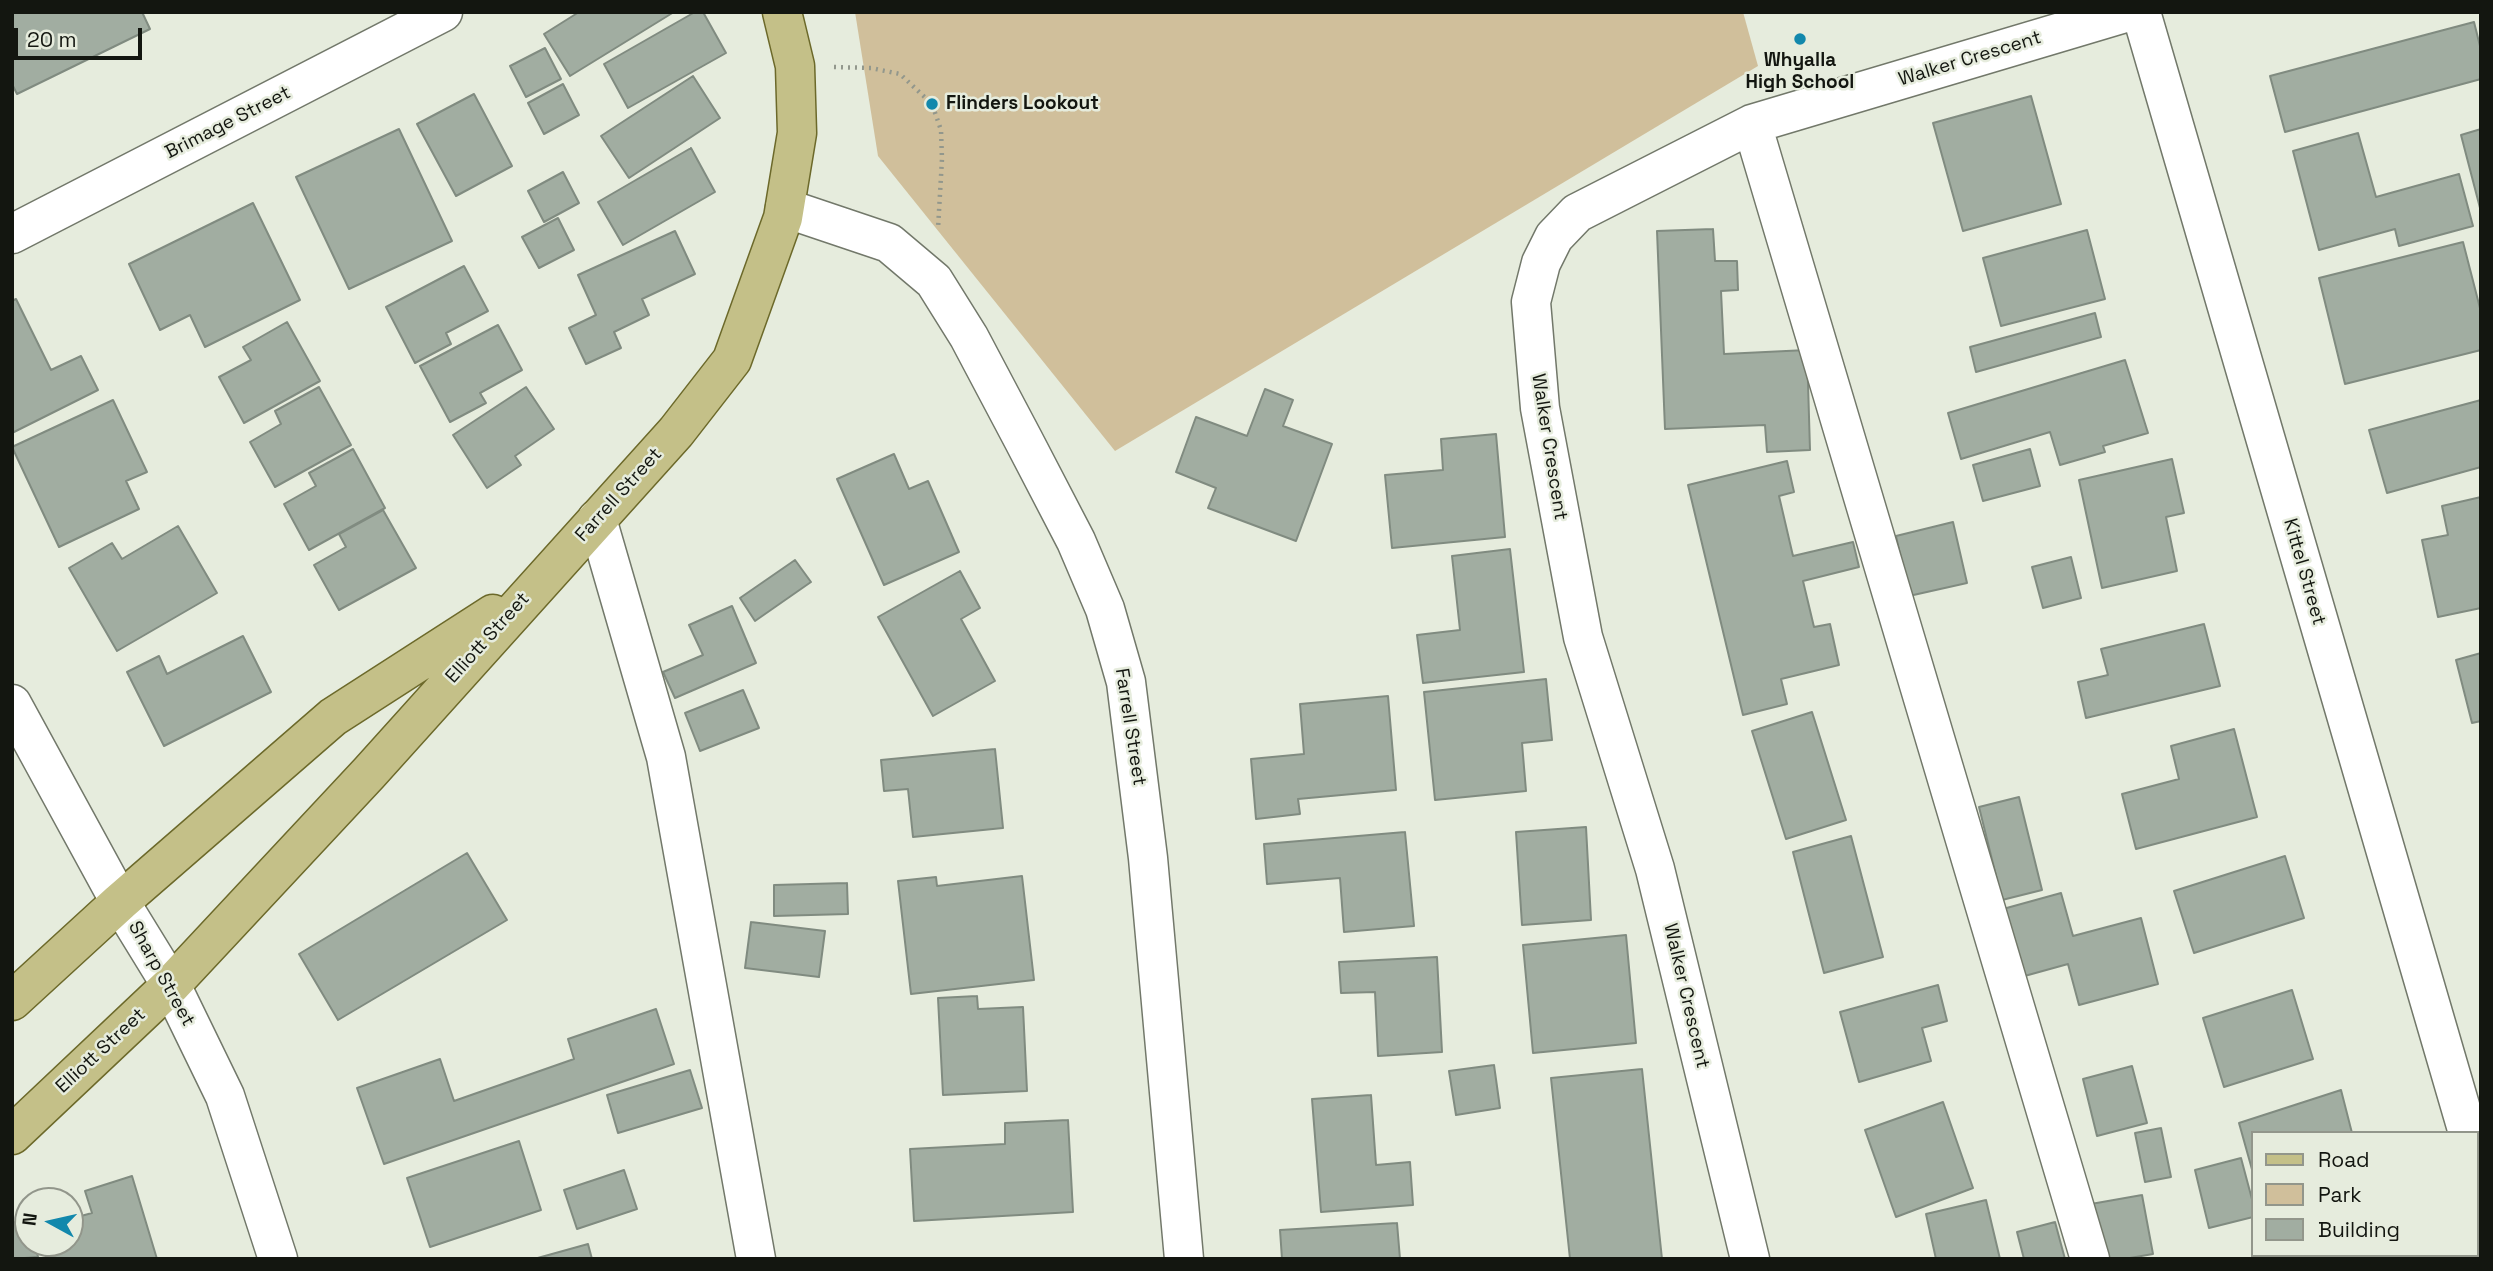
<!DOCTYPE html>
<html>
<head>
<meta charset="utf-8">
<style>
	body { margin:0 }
	#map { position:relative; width:2493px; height:1271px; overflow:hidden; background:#e6ecdd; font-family:"Space Grotesk",sans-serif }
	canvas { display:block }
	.frame { position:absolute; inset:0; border:14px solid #131610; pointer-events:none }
	.legend { position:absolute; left:2251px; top:1131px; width:228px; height:126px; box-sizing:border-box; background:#e6ecdd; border:2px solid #92968b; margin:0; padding:9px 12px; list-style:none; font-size:21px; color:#131610 }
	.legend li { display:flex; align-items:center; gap:14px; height:35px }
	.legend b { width:35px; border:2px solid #92968b }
	.north { position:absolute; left:14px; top:1187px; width:70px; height:70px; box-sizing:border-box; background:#e6ecdd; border:2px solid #92968b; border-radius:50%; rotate:278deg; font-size:19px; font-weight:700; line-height:28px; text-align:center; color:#131610 }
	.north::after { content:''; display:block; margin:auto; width:24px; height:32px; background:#1288ac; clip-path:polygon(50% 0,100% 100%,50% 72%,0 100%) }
	.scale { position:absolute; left:14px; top:28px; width:128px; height:32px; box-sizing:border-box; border:4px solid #131610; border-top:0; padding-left:9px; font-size:21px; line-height:24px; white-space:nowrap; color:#131610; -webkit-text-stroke:5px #e6ecdd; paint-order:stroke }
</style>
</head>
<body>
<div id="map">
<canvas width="2493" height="1271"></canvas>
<div class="frame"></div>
<ul class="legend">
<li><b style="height:9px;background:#c4c088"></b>Road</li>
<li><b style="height:19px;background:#d0bf9b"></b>Park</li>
<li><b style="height:19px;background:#a1ada1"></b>Building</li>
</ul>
<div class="north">N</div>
<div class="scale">20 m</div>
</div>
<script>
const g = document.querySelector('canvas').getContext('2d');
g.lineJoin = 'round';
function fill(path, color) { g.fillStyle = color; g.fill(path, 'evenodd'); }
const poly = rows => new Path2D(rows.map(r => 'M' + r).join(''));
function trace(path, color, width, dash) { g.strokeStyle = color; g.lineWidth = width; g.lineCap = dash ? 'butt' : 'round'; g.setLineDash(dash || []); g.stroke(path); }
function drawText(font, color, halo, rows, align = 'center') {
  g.font = font + ' "Space Grotesk",sans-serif'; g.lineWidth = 5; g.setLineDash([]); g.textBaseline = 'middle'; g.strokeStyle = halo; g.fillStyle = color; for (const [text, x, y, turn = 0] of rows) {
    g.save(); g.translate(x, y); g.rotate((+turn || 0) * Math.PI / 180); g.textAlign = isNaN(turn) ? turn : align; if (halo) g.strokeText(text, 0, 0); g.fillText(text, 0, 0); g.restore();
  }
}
fill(poly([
	[855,12,1743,12,1758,66,1115,451,878,156]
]), '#d0bf9b');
const building = poly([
	[12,12,142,12,150,29,17,94,12,84,12,12],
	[579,12,674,12,570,76,544,34,579,12],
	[695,12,703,12,726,53,628,108,604,64,695,12],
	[2474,22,2481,50,2481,79,2285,132,2270,76,2474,22],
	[545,48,561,79,526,97,510,66,545,48],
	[693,76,720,118,629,178,601,136,693,76],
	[563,84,579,115,544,134,528,103,563,84],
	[474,94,512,166,456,196,417,124,474,94],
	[2031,96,2061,204,1963,231,1933,123,2031,96],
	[399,129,452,241,349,289,296,177,399,129],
	[2481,129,2481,208,2480,208,2461,135,2481,129],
	[2358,133,2376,197,2459,174,2473,226,2399,246,2395,229,2319,250,2293,151,2358,133],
	[691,148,715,192,623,245,598,202,691,148],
	[563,172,579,203,544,222,528,191,563,172],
	[253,203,300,300,205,347,190,315,160,330,129,264,253,203],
	[558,218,574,250,539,268,522,237,558,218],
	[1713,229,1715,261,1737,261,1738,290,1721,291,1724,354,1807,350,1810,450,1767,452,1765,425,1665,429,1657,231,1713,229],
	[2087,230,2105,299,2001,326,1983,258,2087,230],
	[675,231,695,274,642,299,649,315,614,332,621,348,586,364,569,328,596,315,578,275,675,231],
	[2463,242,2481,312,2481,350,2345,384,2319,278,2463,242],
	[464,266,488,311,446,333,451,344,415,363,386,307,464,266],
	[16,299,51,370,81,356,98,390,12,433,12,301,16,299],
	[2095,313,2101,337,1976,372,1970,347,2095,313],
	[287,322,320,381,244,423,219,377,251,360,243,347,287,322],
	[498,325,522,370,480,393,486,403,450,422,420,366,498,325],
	[2125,360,2148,433,2103,446,2105,452,2060,465,2050,432,1961,459,1948,413,2125,360],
	[319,387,351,445,275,487,250,442,281,424,275,411,319,387],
	[526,387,554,429,515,456,521,465,487,488,453,435,526,387],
	[1265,389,1293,400,1283,426,1332,444,1296,541,1208,508,1216,488,1176,472,1196,417,1247,436,1265,389],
	[113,400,147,472,126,481,139,509,59,547,12,447,113,400],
	[2481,400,2481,467,2387,493,2369,430,2481,400],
	[1496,434,1505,537,1392,548,1385,475,1443,470,1441,439,1496,434],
	[353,449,385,508,309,550,284,504,316,486,309,473,353,449],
	[2030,449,2040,486,1983,501,1973,465,2030,449],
	[894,454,909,489,928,481,959,552,884,585,837,479,894,454],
	[2172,459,2184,513,2166,517,2177,571,2102,588,2079,480,2172,459],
	[1787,461,1794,492,1779,496,1793,556,1853,542,1859,567,1803,581,1814,627,1830,624,1839,665,1781,679,1787,704,1743,715,1688,485,1787,461],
	[2481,497,2481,608,2438,617,2422,540,2448,535,2442,506,2481,497],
	[383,510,416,568,339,610,314,565,346,547,339,534,383,510],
	[1953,522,1967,583,1909,596,1896,536,1953,522],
	[178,526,217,593,117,651,69,568,112,543,122,559,178,526],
	[1510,549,1524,672,1423,683,1417,635,1460,630,1452,556,1510,549],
	[2071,557,2081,598,2043,608,2032,567,2071,557],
	[795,560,811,582,755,621,740,598,795,560],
	[960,571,980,608,961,619,995,681,933,716,878,617,960,571],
	[732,606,756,663,675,698,663,672,703,655,689,625,732,606],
	[2204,624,2220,686,2086,718,2078,682,2108,675,2101,649,2204,624],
	[243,636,271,692,164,746,127,672,159,656,167,674,243,636],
	[2481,653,2481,721,2472,723,2456,660,2481,653],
	[1546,679,1552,740,1522,743,1526,791,1435,800,1424,692,1546,679],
	[743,690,759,728,700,751,685,713,743,690],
	[1388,696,1396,790,1298,799,1300,814,1256,819,1251,759,1304,754,1300,704,1388,696],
	[1812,712,1846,820,1786,839,1752,731,1812,712],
	[2234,729,2257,817,2136,849,2122,794,2179,779,2171,746,2234,729],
	[995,749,1003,828,913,837,908,789,884,791,881,760,995,749],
	[2019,797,2042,890,2002,900,1979,807,2019,797],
	[1586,827,1591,920,1522,925,1516,832,1586,827],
	[1405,832,1414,926,1344,932,1340,878,1267,884,1264,844,1405,832],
	[1851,836,1883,957,1824,973,1793,852,1851,836],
	[467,853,507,920,338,1020,299,954,467,853],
	[2285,856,2304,918,2194,953,2174,891,2285,856],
	[1022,876,1034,980,911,994,898,881,936,877,937,886,1022,876],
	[847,883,848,914,774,916,774,885,847,883],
	[2061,893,2073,936,2141,918,2158,984,2079,1005,2068,964,2021,977,2003,909,2061,893],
	[751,922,825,931,819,977,745,968,751,922],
	[1626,935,1636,1043,1533,1053,1523,945,1626,935],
	[1437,957,1442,1052,1378,1056,1375,992,1341,993,1339,962,1437,957],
	[1938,985,1947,1021,1922,1028,1931,1061,1859,1082,1840,1012,1938,985],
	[2292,990,2313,1059,2224,1087,2203,1018,2292,990],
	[977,996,978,1009,1023,1007,1027,1091,943,1095,938,998,977,996],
	[656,1009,674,1064,384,1164,357,1088,440,1059,454,1101,574,1059,568,1039,656,1009],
	[1494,1065,1500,1108,1456,1115,1449,1071,1494,1065],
	[2132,1066,2147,1123,2097,1136,2083,1079,2132,1066],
	[1642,1069,1662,1259,1570,1259,1551,1078,1642,1069],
	[690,1070,702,1108,618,1133,607,1095,690,1070],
	[2341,1090,2352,1133,2253,1133,2253,1173,2239,1123,2341,1090],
	[1371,1095,1376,1165,1410,1162,1413,1205,1321,1212,1312,1099,1371,1095],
	[1943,1102,1973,1188,1896,1217,1865,1130,1943,1102],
	[1068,1120,1073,1212,914,1221,910,1149,1005,1144,1005,1123,1068,1120],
	[2161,1128,2171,1177,2145,1182,2135,1133,2161,1128],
	[519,1141,541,1210,430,1247,407,1178,519,1141],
	[2241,1158,2253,1203,2253,1217,2209,1228,2195,1170,2241,1158],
	[624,1170,637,1209,577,1229,564,1190,624,1170],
	[132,1176,157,1259,47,1259,42,1243,70,1243,70,1219,92,1213,85,1191,132,1176],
	[2142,1195,2153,1254,2124,1259,2100,1259,2091,1204,2142,1195],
	[1986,1200,2000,1259,1936,1259,1926,1214,1986,1200],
	[28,1219,28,1243,35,1243,38,1257,12,1259,12,1223,28,1219],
	[2055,1222,2065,1259,2024,1259,2017,1232,2055,1222],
	[1397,1223,1400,1259,1282,1259,1280,1230,1397,1223],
	[588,1244,592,1259,534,1259,588,1244]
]);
fill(building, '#a1ada1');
trace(building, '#808b80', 2);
const minor = poly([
	[2141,12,2468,1133],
	[1752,124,2090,1259],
	[785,208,889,243,934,281,969,337,1024,441,1076,541,1105,609,1126,682,1148,858,1184,1259],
	[12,234,443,12],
	[597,519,666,757,756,1259],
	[12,704,120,902,171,985,225,1096,278,1259],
	[2477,1166,2481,1178],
	[2477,1231,2481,1230],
	[1750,1259,1655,869,1583,637,1540,408,1531,302,1541,263,1554,237,1577,213,1752,124,2128,12],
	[2402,1259,2412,1255]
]);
const major = poly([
	[12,1001,120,902,333,717,493,614],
	[12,1135,171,985,369,773,676,432,732,360,783,218,797,133,795,66,782,12]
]);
trace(minor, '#72786a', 41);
trace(major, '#6c692a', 41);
trace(poly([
	[834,67,871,68,900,74,932,104,941,130,942,159,938,229]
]), '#92978c', 4.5, [2, 5]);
trace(minor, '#fff', 38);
trace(major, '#c4c088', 38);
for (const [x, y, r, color] of [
	[1800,39,7,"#1288ac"],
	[932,104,7,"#1288ac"]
]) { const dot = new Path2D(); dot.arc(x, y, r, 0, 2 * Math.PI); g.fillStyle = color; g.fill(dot); trace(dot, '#e6ecdd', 2.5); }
drawText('19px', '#131610', '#e6ecdd', [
	["Walker Crescent",1970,59,-17],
	["Brimage Street",228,123,-27],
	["Walker Crescent",1549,447,81],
	["Farrell Street",619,495,-48],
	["Kittel Street",2304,572,74],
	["Elliott Street",488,638,-48],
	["Farrell Street",1130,727,81],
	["Sharp Street",161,974,61],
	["Walker Crescent",1686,996,77],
	["Elliott Street",101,1051,-43]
]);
drawText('bold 19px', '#131610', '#e6ecdd', [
	["Whyalla",1800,61],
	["High School",1800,83],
	["Flinders Lookout",946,104,"left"]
]);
</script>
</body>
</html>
